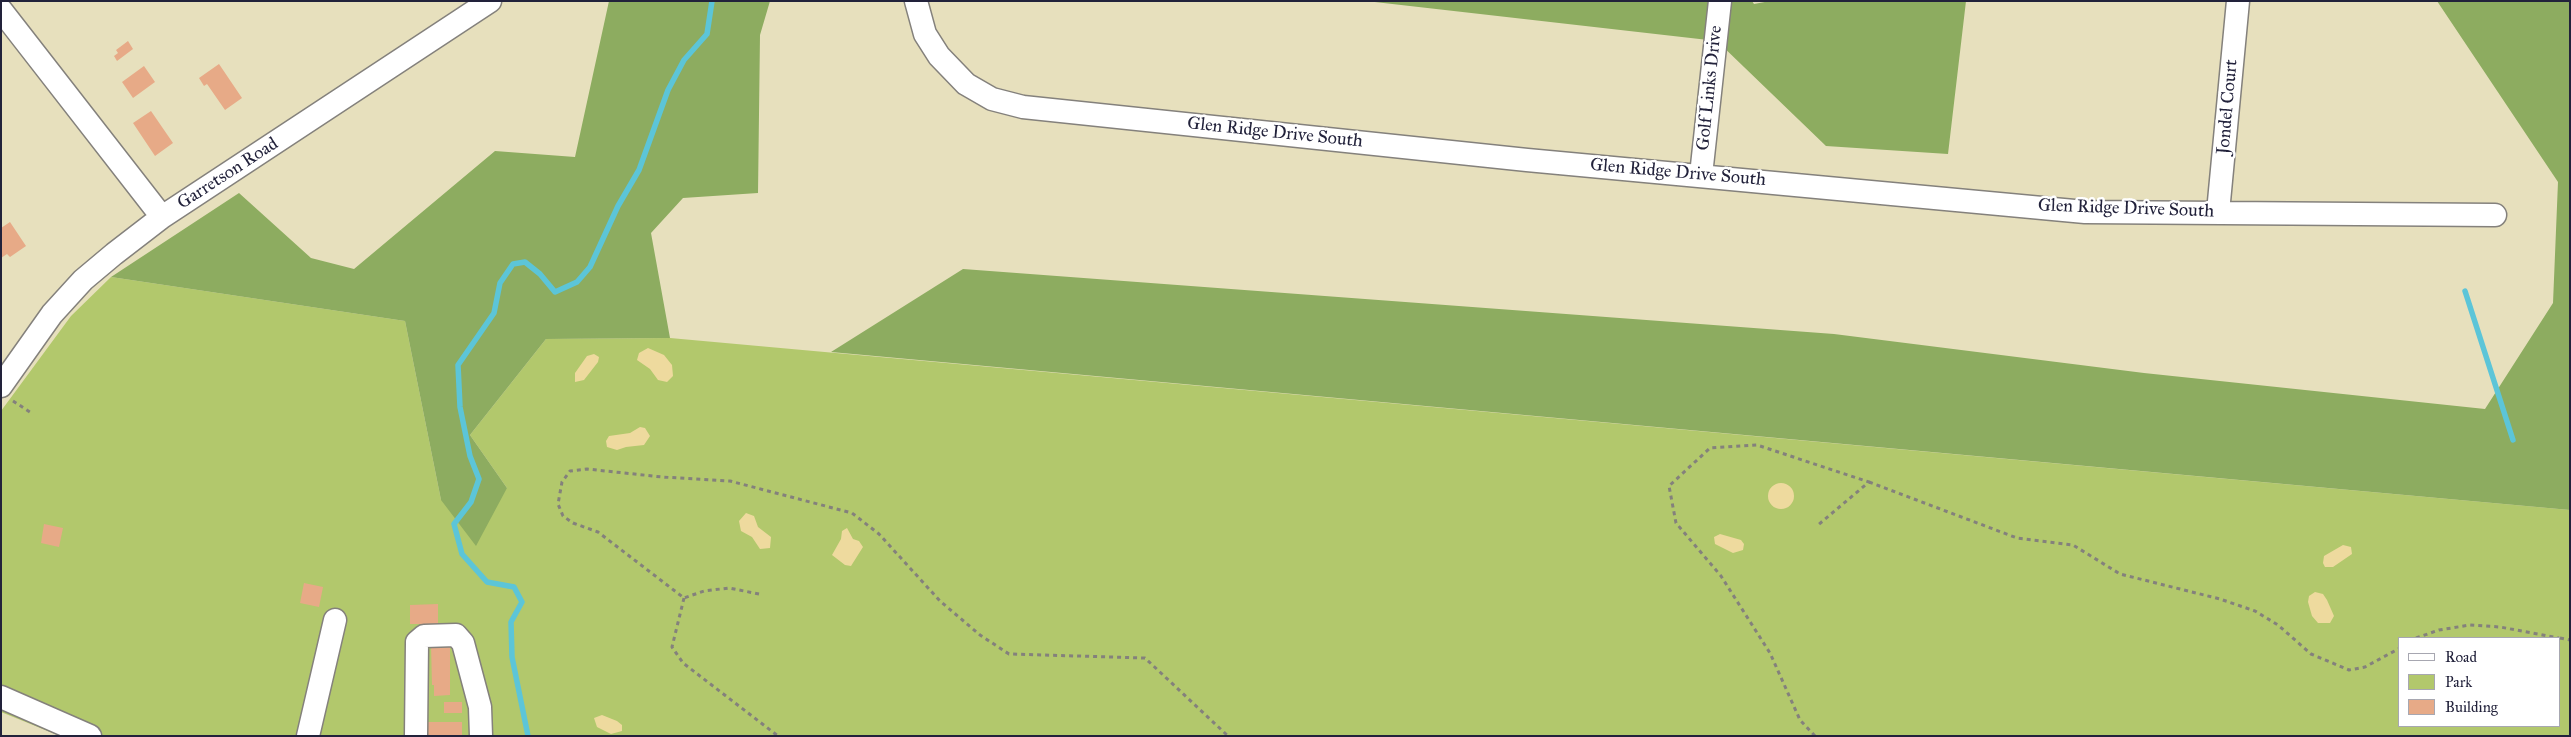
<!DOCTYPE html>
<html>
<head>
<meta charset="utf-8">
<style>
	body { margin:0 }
	#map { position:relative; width:2571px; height:737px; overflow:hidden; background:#e7e0bd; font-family:"IM FELL Great Primer",serif }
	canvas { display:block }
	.frame { position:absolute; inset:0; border:2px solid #22223b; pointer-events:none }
	.legend { position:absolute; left:2398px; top:637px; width:162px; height:90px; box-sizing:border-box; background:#fff; border:1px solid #a7a7b1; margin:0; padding:6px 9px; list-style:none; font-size:15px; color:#22223b }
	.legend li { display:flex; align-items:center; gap:10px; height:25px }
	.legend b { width:25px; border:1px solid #a7a7b1 }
</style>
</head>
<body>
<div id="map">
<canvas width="2571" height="737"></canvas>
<div class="frame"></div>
<ul class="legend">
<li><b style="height:6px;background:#fff"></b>Road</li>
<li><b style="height:14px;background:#b2c86c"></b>Park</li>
<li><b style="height:14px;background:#e7aa87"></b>Building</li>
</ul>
</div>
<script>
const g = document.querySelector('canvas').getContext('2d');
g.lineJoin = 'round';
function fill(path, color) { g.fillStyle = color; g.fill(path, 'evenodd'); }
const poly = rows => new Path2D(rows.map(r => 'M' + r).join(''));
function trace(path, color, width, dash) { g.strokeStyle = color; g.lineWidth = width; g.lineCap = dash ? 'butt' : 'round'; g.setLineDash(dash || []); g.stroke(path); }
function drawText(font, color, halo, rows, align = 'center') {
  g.font = font + ' "IM FELL Great Primer",serif'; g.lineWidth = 5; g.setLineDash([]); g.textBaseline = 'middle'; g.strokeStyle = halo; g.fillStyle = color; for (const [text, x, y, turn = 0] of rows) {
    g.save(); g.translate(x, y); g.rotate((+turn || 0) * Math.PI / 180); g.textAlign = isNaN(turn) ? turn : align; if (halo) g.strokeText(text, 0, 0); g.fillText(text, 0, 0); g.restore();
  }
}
fill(poly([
	[111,277,405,321,441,500,507,488,470,435,546,339,670,338,2570,510,2570,736,60,736,1,712,1,411,71,316],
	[2400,638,2560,638,2560,726,2400,726]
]), '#b2c86c');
fill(poly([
	[609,1,770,1,760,35,758,193,683,198,651,233,670,338,546,339,470,435,507,488,476,546,441,500,405,321,111,277,239,193,311,258,354,269,495,151,575,157],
	[1366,1,1752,1,1754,4,1770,1,1966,1,1948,154,1826,146,1717,41],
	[2437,1,2570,1,2570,510,831,352,963,269,1834,334,2144,373,2485,409,2553,303,2558,182]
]), '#8dac60');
fill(poly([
	[648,348,664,355,672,365,673,376,667,382,658,380,650,369,637,360,639,353],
	[594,354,599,357,598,362,584,380,575,382,575,373,587,356],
	[640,427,645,428,650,436,644,445,626,447,617,450,607,447,606,441,609,436,630,433],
	'1768 496a13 13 0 1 1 26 0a13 13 0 1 1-26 0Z',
	[746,513,754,516,758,527,771,537,770,548,760,549,752,537,741,531,739,521],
	[847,528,853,539,859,541,863,547,851,566,845,565,832,555,841,539,842,531],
	[1720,534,1741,540,1744,544,1743,550,1733,553,1715,544,1714,537],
	[2343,545,2351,547,2352,554,2333,567,2325,567,2323,563,2324,556],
	[2315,592,2323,594,2327,600,2334,616,2330,623,2318,623,2312,616,2308,602,2309,596],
	[602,715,617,721,622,725,622,731,611,734,597,727,594,718]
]), '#eeda9e');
trace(poly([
	[2465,291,2513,440],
	[528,736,512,657,511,622,522,602,514,587,487,582,462,554,454,524,471,502,479,479,470,456,460,407,458,365,494,313,500,283,513,264,525,262,540,274,555,292,577,282,590,267,618,206,639,170,668,90,684,60,707,34,712,1]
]), '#5cc5d8', 5.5);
fill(poly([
	[128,41,133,49,117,61,114,56,118,53,116,50],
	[219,64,242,98,225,110,207,84,204,86,199,78],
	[144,66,155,82,133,98,122,82],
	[151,111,173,143,155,156,133,123],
	[10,222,26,246,10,257,7,254,1,258,1,228],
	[44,524,63,528,59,547,41,543],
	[304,583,323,587,319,607,300,603],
	[438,604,438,624,410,624,410,605],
	[431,645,450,645,450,695,434,696,434,685,432,685],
	[444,702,462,702,462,713,444,713],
	[428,722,462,722,462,736,428,736]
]), '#e7aa87');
const minor = poly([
	[916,1,925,34,939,56,966,84,992,99,1023,107,1527,160,2085,212,2495,215],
	[1,10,162,217],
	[1701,175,1720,1],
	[2218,212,2238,1],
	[1,386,52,314,83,280,114,254,162,217,490,1],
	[1,697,90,736],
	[308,736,335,620],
	[416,736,417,642,424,636,456,635,463,643,480,707,481,736]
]);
trace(minor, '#84817c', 25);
trace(poly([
	[13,401,33,414],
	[1869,482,2017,538,2073,545,2120,574,2220,599,2255,611,2278,625,2311,654,2349,670,2365,667,2400,648],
	[759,594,729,588,704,591,684,598,598,532,573,523,563,516,558,504,562,482,570,471,587,469,662,477,730,481,852,513,879,534,940,601,980,635,1009,654,1145,658,1228,736],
	[684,598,672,647,683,663,778,736],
	[2416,638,2439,630,2470,625,2500,627,2559,638],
	[2560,638,2570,640],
	[1815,736,1800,720,1770,653,1721,576,1676,523,1669,486,1710,448,1757,445,1869,482,1818,525]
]), '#84817c', 3, [4, 4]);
trace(minor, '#fff', 22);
drawText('18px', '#22223b', '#fff', [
	["Golf Links Drive",1710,88,-84],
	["Jondel Court",2228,107,-85],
	["Glen Ridge Drive South",1275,133,6],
	["Glen Ridge Drive South",1678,173,5],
	["Garretson Road",228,174,-33],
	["Glen Ridge Drive South",2126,209,2]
]);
</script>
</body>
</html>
